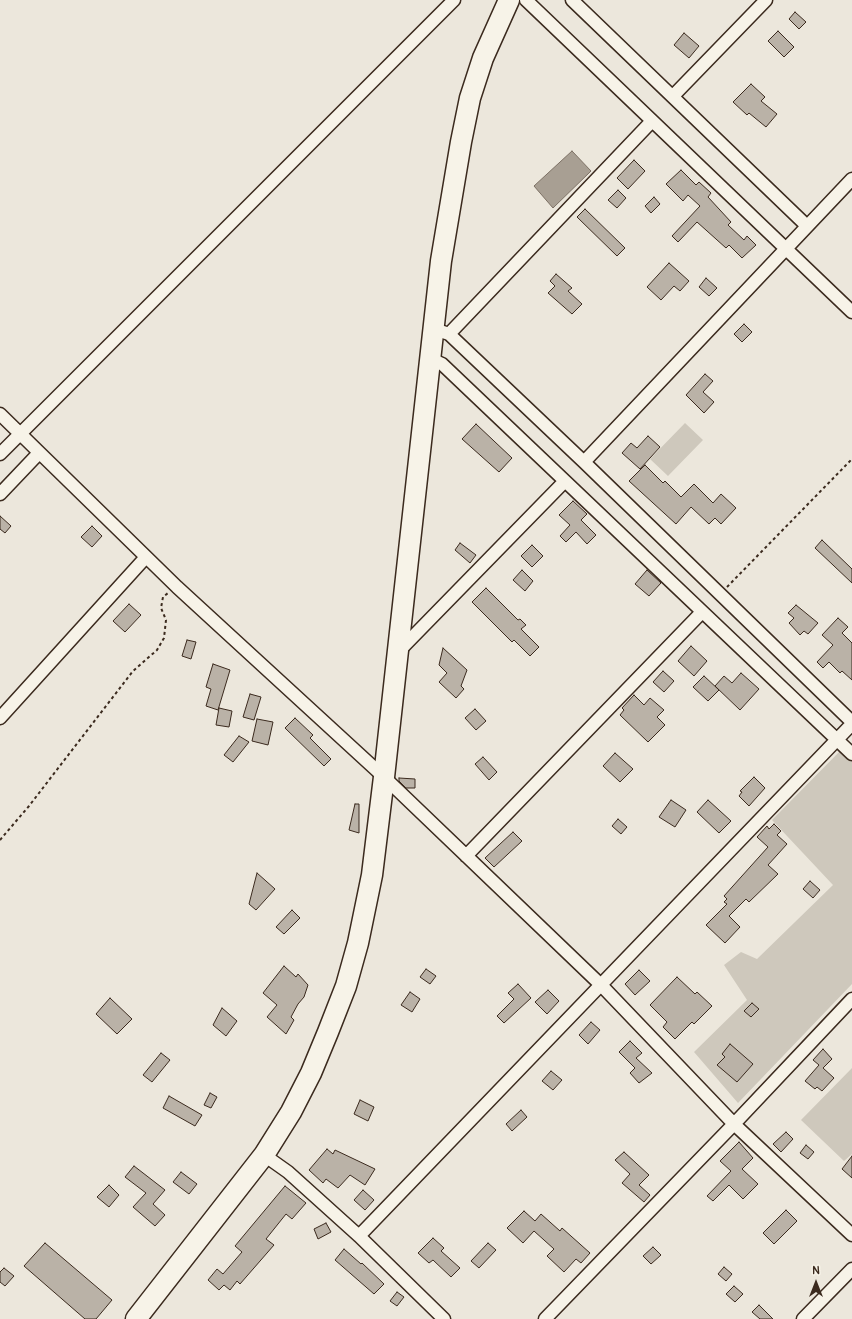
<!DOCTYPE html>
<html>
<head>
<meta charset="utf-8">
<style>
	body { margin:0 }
	#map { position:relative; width:852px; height:1319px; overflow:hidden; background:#ece7dc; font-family:Pangolin,sans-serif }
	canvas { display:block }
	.north { position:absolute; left:796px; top:1263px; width:40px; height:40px; -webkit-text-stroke:3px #f7f3e8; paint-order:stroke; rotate:0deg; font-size:11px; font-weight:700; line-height:16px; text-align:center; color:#3b2a1e }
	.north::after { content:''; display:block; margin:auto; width:14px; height:18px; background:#3b2a1e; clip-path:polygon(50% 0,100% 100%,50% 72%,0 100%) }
</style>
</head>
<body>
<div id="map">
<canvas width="852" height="1319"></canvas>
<div class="north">N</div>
</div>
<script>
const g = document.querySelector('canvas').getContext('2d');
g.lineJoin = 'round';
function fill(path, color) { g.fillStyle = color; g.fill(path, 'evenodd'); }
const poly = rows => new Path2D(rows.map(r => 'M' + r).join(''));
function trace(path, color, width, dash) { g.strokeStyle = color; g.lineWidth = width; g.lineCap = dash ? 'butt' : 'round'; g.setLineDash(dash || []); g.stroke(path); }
fill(poly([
	[685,423,703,440,668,476,650,459],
	[844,747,852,754,852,984,738,1103,694,1052,747,1000,724,965,741,952,757,959,833,885,772,820],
	[852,1068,852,1154,844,1161,801,1120]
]), '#cec8bc');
const water = poly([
	[572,151,591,171,553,208,534,186,572,151]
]);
fill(water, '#a89f93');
trace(water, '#7c7064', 1);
const building = poly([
	[795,12,806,22,799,29,789,19,795,12],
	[778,31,794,47,784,57,768,41,778,31],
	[684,33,699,46,689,58,674,45,684,33],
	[751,84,765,97,761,101,777,114,766,127,749,113,747,115,733,102,751,84],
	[634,160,645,171,628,189,617,178,634,160],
	[681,170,696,185,699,182,711,193,708,197,731,222,728,225,744,240,747,236,756,245,742,258,729,245,726,248,697,222,678,242,672,236,700,206,688,195,683,201,666,184,681,170],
	[618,190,626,198,617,208,608,200,618,190],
	[654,197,660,204,651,213,645,206,654,197],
	[585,209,625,248,617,256,577,217,585,209],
	[669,263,689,281,680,291,674,286,661,300,647,287,669,263],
	[556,274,572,288,568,291,582,304,572,314,548,293,555,286,550,281,556,274],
	[706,278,717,288,709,296,699,287,706,278],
	[744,324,752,332,742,342,734,334,744,324],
	[705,374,713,381,703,392,714,402,704,413,686,395,705,374],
	[476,424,512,458,499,472,462,439,476,424],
	[648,436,660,447,640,469,622,453,631,443,637,448,648,436],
	[645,465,663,483,665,481,681,497,694,484,713,503,721,494,736,508,721,524,715,518,709,524,691,507,676,524,629,481,645,465],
	[573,501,587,514,581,520,596,535,587,544,576,532,566,542,560,536,570,525,559,515,573,501],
	[0,516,11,526,5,533,0,529,0,516],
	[92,526,102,536,92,547,81,537,92,526],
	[822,540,852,569,852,583,815,548,822,540],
	[460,543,476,555,470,563,455,550,460,543],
	[532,545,543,556,532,567,521,556,532,545],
	[522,570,533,581,525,591,513,580,522,570],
	[647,570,661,583,649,596,635,584,647,570],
	[486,588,518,620,520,619,526,625,521,629,539,647,530,656,514,640,512,642,472,602,486,588],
	[129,604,141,615,125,632,113,621,129,604],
	[796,605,818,623,808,634,804,631,800,635,789,623,794,618,788,613,796,605],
	[838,618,848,627,842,633,852,643,852,680,842,671,840,673,829,662,823,668,817,662,833,645,822,635,838,618],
	[187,640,196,642,191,659,182,656,187,640],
	[691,646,707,661,694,676,678,661,691,646],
	[443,648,467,670,461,686,464,689,456,698,439,682,447,673,439,665,443,648],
	[213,664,230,670,218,710,206,706,211,689,206,687,213,664],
	[663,671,674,681,664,692,653,682,663,671],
	[741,673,759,689,740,710,715,686,724,676,732,683,741,673],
	[704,676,719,690,708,701,693,687,704,676],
	[250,694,261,697,254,720,243,717,250,694],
	[634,695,644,705,650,698,664,710,657,717,665,725,648,742,620,715,624,710,622,708,634,695],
	[219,708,232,711,229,727,216,725,219,708],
	[475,709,486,721,476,730,465,718,475,709],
	[295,718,313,735,310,738,331,759,324,766,285,728,295,718],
	[257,719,273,722,268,745,252,741,257,719],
	[239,736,249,742,233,762,224,755,239,736],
	[615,753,633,769,620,782,603,766,615,753],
	[483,757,497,772,489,780,475,764,483,757],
	[754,777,765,788,749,806,739,796,742,792,740,791,754,777],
	[399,778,415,779,415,788,406,788,399,781,399,778],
	[671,800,686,810,675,827,659,817,671,800],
	[708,800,731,821,719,833,697,812,708,800],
	[355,804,359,804,359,833,349,830,355,804],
	[618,819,627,827,621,834,612,826,618,819],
	[774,824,781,831,777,835,787,844,768,865,778,874,749,902,746,899,729,916,740,927,725,943,706,925,727,904,724,902,727,899,724,896,768,847,757,837,767,826,769,829,774,824],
	[513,832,522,841,494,867,485,858,513,832],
	[257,873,275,889,256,910,249,904,257,873],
	[810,881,820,890,813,898,803,889,810,881],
	[292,910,300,918,284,934,276,927,292,910],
	[284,966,296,977,298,974,308,985,304,997,298,1004,291,1017,294,1020,286,1034,267,1017,277,1005,263,993,284,966],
	[426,969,436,976,430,984,420,977,426,969],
	[639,970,650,981,635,995,625,984,639,970],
	[677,977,695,994,697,992,712,1006,694,1024,692,1022,675,1039,663,1027,667,1022,650,1005,677,977],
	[518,984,531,998,504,1023,497,1016,514,999,508,993,518,984],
	[548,990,559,1001,547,1014,535,1002,548,990],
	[410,992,420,999,412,1012,401,1005,410,992],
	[110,998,132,1019,117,1034,96,1014,110,998],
	[752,1003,759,1009,751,1017,744,1011,752,1003],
	[222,1008,237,1021,226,1036,213,1025,222,1008],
	[591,1022,600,1030,588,1044,579,1035,591,1022],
	[630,1041,642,1053,636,1058,652,1073,639,1083,630,1073,635,1068,619,1052,630,1041],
	[730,1044,753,1064,737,1082,717,1065,725,1057,722,1054,730,1044],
	[823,1049,832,1059,823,1068,834,1078,822,1091,817,1087,815,1089,805,1081,819,1065,813,1060,823,1049],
	[161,1053,170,1060,152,1082,143,1075,161,1053],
	[551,1071,562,1080,553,1090,542,1081,551,1071],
	[210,1093,217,1097,211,1108,204,1105,210,1093],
	[169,1096,202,1115,195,1126,163,1108,169,1096],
	[360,1100,374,1107,368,1121,354,1114,360,1100],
	[521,1110,527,1117,512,1131,506,1124,521,1110],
	[786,1132,793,1139,781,1152,773,1144,786,1132],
	[739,1142,753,1158,742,1169,758,1184,743,1199,729,1185,713,1201,707,1196,731,1171,720,1161,739,1142],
	[806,1145,814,1152,808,1159,800,1153,806,1145],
	[327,1149,333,1154,335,1150,375,1169,365,1185,350,1175,338,1188,326,1179,323,1183,309,1170,327,1149],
	[624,1152,649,1175,639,1185,650,1195,644,1202,622,1183,630,1174,615,1160,624,1152],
	[852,1156,852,1178,842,1169,852,1156],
	[134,1166,165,1190,153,1204,165,1215,155,1226,133,1207,146,1193,125,1177,134,1166],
	[181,1172,197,1184,189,1194,173,1182,181,1172],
	[109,1185,119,1195,109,1207,97,1197,109,1185],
	[285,1186,306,1203,292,1219,286,1214,266,1239,274,1245,240,1284,237,1281,230,1290,224,1285,219,1290,208,1280,217,1269,223,1274,242,1252,235,1246,285,1186],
	[363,1190,374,1200,365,1210,354,1200,363,1190],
	[786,1210,797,1221,774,1244,763,1233,786,1210],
	[524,1211,535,1221,541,1214,560,1231,562,1228,590,1253,581,1263,576,1259,564,1272,547,1256,554,1249,534,1231,523,1243,507,1228,524,1211],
	[326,1223,331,1232,318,1239,314,1229,326,1223],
	[433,1238,444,1248,441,1251,460,1268,451,1277,433,1260,429,1263,418,1253,433,1238],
	[45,1243,112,1300,96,1319,85,1319,24,1266,45,1243],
	[488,1243,496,1250,479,1268,471,1261,488,1243],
	[653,1247,661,1255,651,1264,643,1256,653,1247],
	[344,1249,361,1264,362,1263,384,1284,374,1294,335,1260,344,1249],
	[724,1267,732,1274,726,1281,718,1274,724,1267],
	[4,1268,14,1276,5,1286,0,1282,0,1272,4,1268],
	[734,1286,743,1294,735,1302,726,1294,734,1286],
	[397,1292,404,1297,397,1306,390,1301,397,1292],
	[759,1305,773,1319,760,1319,752,1312,759,1305]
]);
fill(building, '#bab2a7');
trace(building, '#3b2a1e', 1);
const minor = poly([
	[526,0,852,312],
	[572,0,807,226],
	[673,96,766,0],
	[434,329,449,334,584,462,852,722],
	[449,334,652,121],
	[431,359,442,364,852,754],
	[0,414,177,587,384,777,602,986,734,1124,852,1235],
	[0,454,454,0],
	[584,462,852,179],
	[0,494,39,453],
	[398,652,565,481],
	[0,718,146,557],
	[466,856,702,612],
	[264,1155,288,1172,359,1236,444,1319],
	[359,1236,852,724],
	[545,1319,734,1124,852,999],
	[803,1319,852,1269]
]);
const trunk = poly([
	[136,1319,264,1155,291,1112,311,1073,328,1032,346,986,358,943,372,875,384,777,441,261,461,142,470,98,483,58,509,0]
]);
trace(minor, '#3b2a1e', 15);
trace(trunk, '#3b2a1e', 23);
trace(poly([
	[727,587,852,459],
	[0,840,29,806,133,671,157,650,164,638,166,620,161,608,163,597,168,593]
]), '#3b2a1e', 2, [3, 3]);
trace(minor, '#f7f3e8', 12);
trace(trunk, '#f7f3e8', 20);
</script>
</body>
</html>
